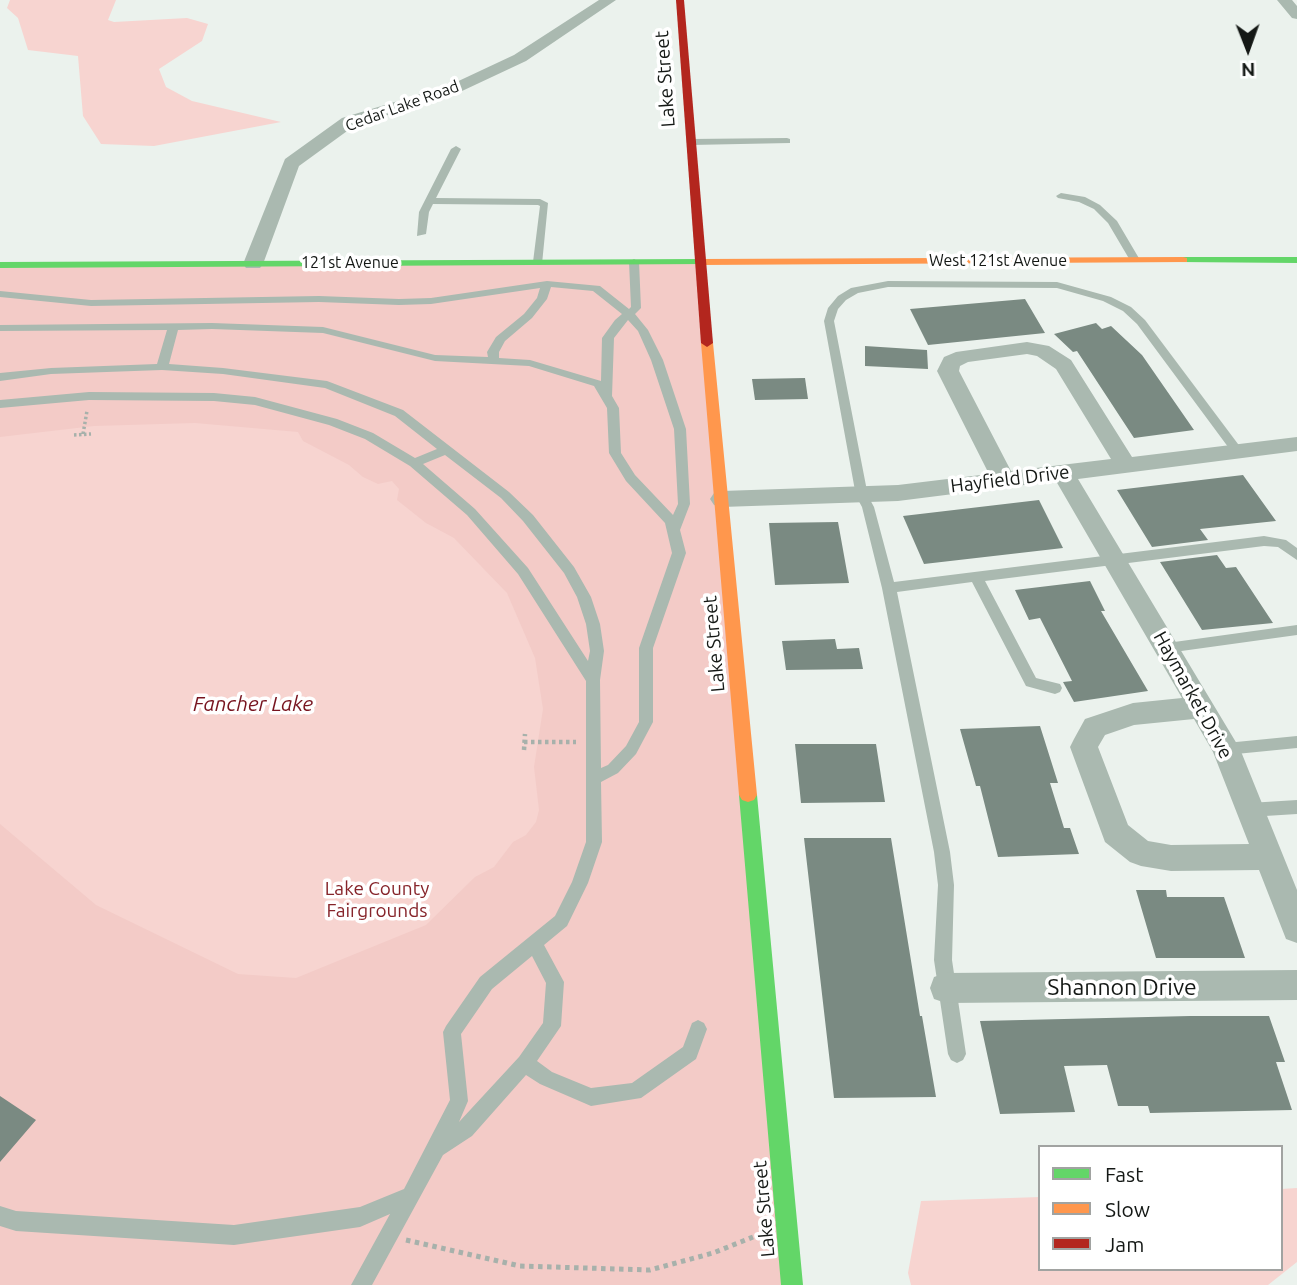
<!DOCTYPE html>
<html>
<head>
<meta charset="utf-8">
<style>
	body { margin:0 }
	#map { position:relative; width:1297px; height:1285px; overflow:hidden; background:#ebf2ed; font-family:Ubuntu,sans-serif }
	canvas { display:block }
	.legend { position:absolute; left:1038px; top:1145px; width:245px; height:126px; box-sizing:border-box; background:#fff; border:2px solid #a1a3a1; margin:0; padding:9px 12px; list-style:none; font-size:21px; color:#141815 }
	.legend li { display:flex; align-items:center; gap:14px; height:35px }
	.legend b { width:35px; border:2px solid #a1a3a1 }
	.north { position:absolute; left:1213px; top:14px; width:70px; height:70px; -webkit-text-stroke:5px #fff; paint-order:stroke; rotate:179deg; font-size:19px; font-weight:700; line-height:28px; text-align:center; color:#141815 }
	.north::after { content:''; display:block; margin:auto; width:24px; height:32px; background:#141815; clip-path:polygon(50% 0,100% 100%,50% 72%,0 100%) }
</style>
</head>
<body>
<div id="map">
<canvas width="1297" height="1285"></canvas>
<ul class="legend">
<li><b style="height:9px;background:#63d668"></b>Fast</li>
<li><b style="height:9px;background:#ff974d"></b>Slow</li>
<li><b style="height:9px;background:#b3261e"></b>Jam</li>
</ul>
<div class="north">N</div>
</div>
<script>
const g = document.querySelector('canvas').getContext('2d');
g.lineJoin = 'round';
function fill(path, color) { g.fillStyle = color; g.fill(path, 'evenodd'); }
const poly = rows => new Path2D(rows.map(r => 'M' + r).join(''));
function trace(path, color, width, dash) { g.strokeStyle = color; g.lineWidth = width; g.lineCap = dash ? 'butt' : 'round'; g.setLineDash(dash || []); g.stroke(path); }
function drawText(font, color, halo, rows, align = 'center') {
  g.font = font + ' Ubuntu,sans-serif'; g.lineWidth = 7; g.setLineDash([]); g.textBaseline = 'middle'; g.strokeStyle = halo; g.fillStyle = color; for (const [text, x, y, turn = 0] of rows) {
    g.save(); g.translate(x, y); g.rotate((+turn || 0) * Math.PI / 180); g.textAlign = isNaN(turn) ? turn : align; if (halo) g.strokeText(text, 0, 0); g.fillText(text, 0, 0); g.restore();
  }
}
fill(poly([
	[700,261,788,1285,0,1285,0,263]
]), '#f3cbc7');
fill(poly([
	[10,0,116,0,108,20,114,22,187,18,208,24,202,41,159,69,166,87,192,101,281,122,154,146,101,144,83,116,78,56,28,50,18,18,7,8],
	[195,423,298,432,303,441,349,465,363,477,378,484,392,481,399,489,397,500,426,523,454,538,507,593,535,658,543,709,534,767,539,810,536,822,526,835,513,842,494,867,475,877,426,925,296,978,238,974,96,905,0,824,0,437,94,426],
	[1297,1188,1297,1262,1268,1285,911,1285,908,1273,921,1201,1040,1197,1040,1269,1281,1269,1281,1189]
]), '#f7d4d0');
fill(poly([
	[1025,299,1045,333,928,345,910,309],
	[1096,323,1102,329,1111,326,1142,355,1194,430,1134,438,1077,351,1073,352,1054,334],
	[865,346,927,350,928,369,865,366],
	[805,378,808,399,755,400,752,379],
	[1243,475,1276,521,1200,529,1208,540,1152,547,1117,490],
	[1039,500,1063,548,924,564,903,516],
	[838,522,849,583,775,585,769,523],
	[1217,555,1226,568,1236,567,1273,623,1202,630,1160,562],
	[1090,581,1105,611,1101,611,1148,691,1074,702,1063,682,1072,681,1040,618,1029,620,1015,590],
	[835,639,837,649,859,648,863,669,786,670,782,641],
	[1040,726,1058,783,1050,783,1064,828,1070,828,1079,854,998,857,980,786,976,786,960,729],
	[795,744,876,744,885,802,801,803],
	[804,838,891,838,920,1016,922,1016,936,1097,834,1098],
	[1136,890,1166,890,1167,897,1224,897,1245,958,1156,958],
	[1190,1016,1269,1016,1285,1062,1276,1062,1292,1110,1150,1113,1148,1106,1118,1106,1107,1065,1064,1066,1075,1112,1000,1114,980,1021],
	[0,1096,36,1120,0,1162]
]), '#7a8a82');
trace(poly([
	[83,434,87,411],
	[74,435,91,434]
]), '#a7b1ab', 3.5, [2.5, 2.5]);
trace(poly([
	[524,742,576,742],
	[524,750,525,734]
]), '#a7b1ab', 4.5, [3.5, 3.5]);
trace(poly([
	[406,1240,520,1266,650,1270,713,1253,753,1237]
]), '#a7b1ab', 5, [4.5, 4.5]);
fill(poly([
	[787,138,790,139,790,143,691,145,686,142,691,139,787,138],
	[456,146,461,149,436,198,540,199,548,203,542,264,538,265,533,262,540,206,538,205,433,204,429,212,426,234,417,236,419,212,451,149,456,146],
	[1061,193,1085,197,1100,205,1117,221,1140,260,1139,262,1131,262,1108,223,1094,209,1079,202,1058,198,1056,196,1061,193],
	[634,259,639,262,641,308,635,314,648,330,663,360,686,429,690,504,680,530,686,553,653,648,653,722,636,754,618,773,601,782,602,842,588,883,567,926,544,945,564,982,561,1026,537,1061,552,1072,591,1088,632,1083,683,1047,692,1023,698,1020,704,1023,707,1029,696,1059,641,1098,591,1106,540,1084,526,1075,472,1136,443,1155,372,1285,351,1285,390,1214,360,1227,234,1245,16,1231,0,1226,0,1206,16,1211,234,1225,360,1207,404,1189,450,1100,443,1032,446,1026,480,977,555,916,572,882,586,842,586,681,518,574,467,515,410,466,365,439,329,425,255,405,214,401,89,400,0,408,0,400,89,392,214,393,255,397,337,419,373,433,415,458,437,449,395,416,325,388,223,374,162,370,51,374,0,381,0,373,51,368,157,364,167,330,0,331,0,325,212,323,323,327,435,355,488,357,487,352,496,337,524,314,537,298,540,288,431,304,399,305,319,302,91,306,0,297,0,291,91,300,319,296,399,299,431,298,547,281,600,286,629,309,631,307,629,262,634,259],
	[551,287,593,291,622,314,615,320,602,338,601,381,530,360,499,358,499,352,505,341,532,318,547,299,551,287],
	[628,320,638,331,651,360,674,429,678,504,673,515,635,475,621,453,619,408,612,396,614,338,628,320],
	[212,329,323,333,435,361,529,366,594,386,607,408,609,453,626,481,665,523,672,553,639,648,639,722,626,746,608,765,601,768,600,680,604,651,600,624,591,597,574,567,533,515,509,492,403,410,327,381,223,368,169,364,178,330,212,329],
	[445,455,501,498,523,521,564,573,577,597,586,624,590,651,588,661,528,568,475,509,423,464,445,455],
	[532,956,546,983,543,1023,519,1057,459,1122,468,1101,461,1034,492,989,532,956],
	[888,281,1057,282,1111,297,1131,307,1145,320,1244,452,1242,455,1234,455,1137,324,1123,311,1103,301,1057,288,888,287,858,293,846,300,838,309,834,321,868,496,874,507,894,582,1264,536,1286,540,1297,548,1297,560,1278,547,1264,546,985,581,1036,678,1060,684,1062,688,1060,692,1055,694,1026,686,972,582,897,592,950,852,954,885,952,960,966,1054,963,1060,957,1063,951,1060,948,1054,934,960,938,885,934,852,882,588,862,507,856,496,824,321,828,308,838,296,851,288,888,281],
	[1297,625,1297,635,1167,653,1162,652,1160,648,1162,644,1167,643,1297,625],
	[1297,736,1297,748,1226,755,1221,753,1218,749,1221,745,1226,743,1297,736],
	[1297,800,1297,814,1249,817,1243,815,1241,810,1243,805,1249,803,1297,800]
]), '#aab9b0');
fill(poly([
	[599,0,616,0,526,61,462,91,354,126,299,166,263,264,260,268,246,268,243,264,285,159,342,118,450,85,514,55,599,0],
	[1277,0,1292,0,1297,6,1297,19,1292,18,1277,0],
	[1027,342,1049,346,1071,360,1132,457,1297,437,1297,451,1078,479,1240,749,1297,890,1297,943,1286,939,1259,870,1171,871,1141,866,1130,862,1105,842,1070,747,1074,739,1085,719,1133,703,1182,698,1056,481,898,501,722,507,714,505,710,499,714,493,722,491,898,485,989,474,937,371,944,357,956,352,1027,342],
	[1027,354,1037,356,1056,369,1111,459,1011,471,959,371,960,366,968,362,1027,354],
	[1194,719,1213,752,1249,844,1171,845,1148,841,1128,825,1098,747,1105,735,1134,725,1194,719],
	[1297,970,1297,1000,946,1003,934,999,930,988,934,977,946,973,1297,970]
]), '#aab9b0');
fill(poly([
	[1183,257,1297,257,1297,263,1179,262,1179,258,1183,257],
	[701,259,707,262,705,264,0,268,0,262,701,259],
	[748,788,754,790,757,795,803,1285,781,1285,739,795,742,790,748,788]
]), '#63d668');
fill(poly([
	[1183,257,1187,258,1187,262,701,265,695,262,701,259,1183,257],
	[707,339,713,343,757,795,754,800,748,802,742,800,739,795,701,343,707,339]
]), '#ff974d');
fill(poly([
	[676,0,684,0,713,343,707,347,701,343,676,0]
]), '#b3261e');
drawText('16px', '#141815', '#fff', [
	["Cedar Lake Road",402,106,-20],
	["West 121st Avenue",998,261],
	["121st Avenue",350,263]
]);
drawText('19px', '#141815', '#fff', [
	["Lake Street",665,79,-94],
	["Hayfield Drive",1010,479,-7],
	["Lake Street",714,644,-95],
	["Haymarket Drive",1193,695,61],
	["Lake Street",764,1209,-95]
]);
drawText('19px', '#86242a', '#fff', [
	["Lake County",377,889],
	["Fairgrounds",377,911]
]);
drawText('italic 21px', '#77141f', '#fff', [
	["Fancher Lake",253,704]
]);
drawText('23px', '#141815', '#fff', [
	["Shannon Drive",1122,987]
]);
</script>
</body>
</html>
